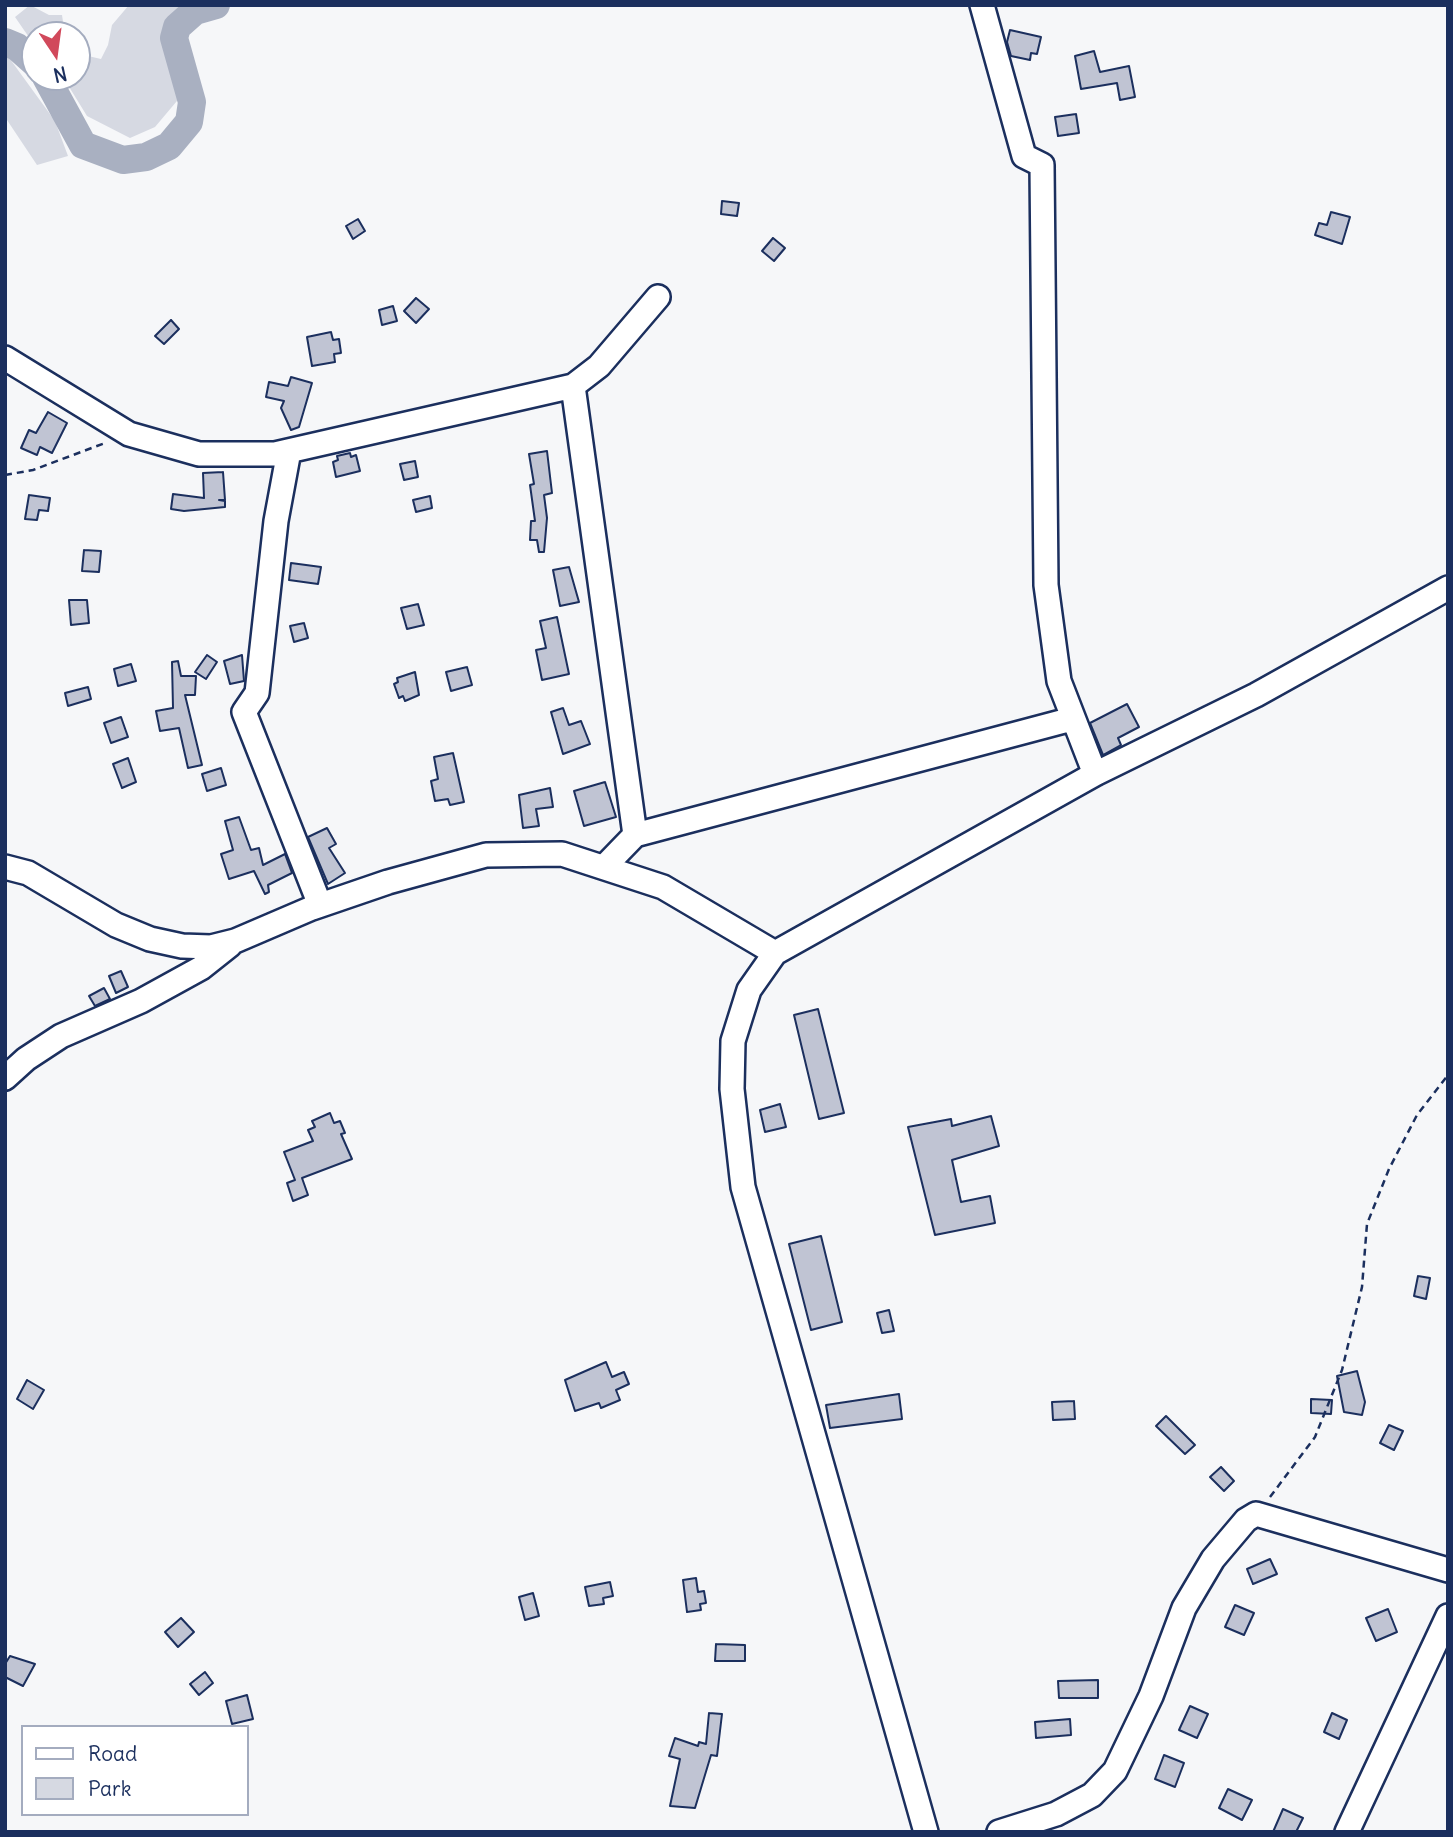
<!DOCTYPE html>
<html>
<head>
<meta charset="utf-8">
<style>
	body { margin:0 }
	#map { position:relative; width:1453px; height:1837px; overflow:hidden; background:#f6f7f9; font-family:Delius,sans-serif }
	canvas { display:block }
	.frame { position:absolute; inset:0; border:7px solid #1b2f5e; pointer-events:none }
	.legend { position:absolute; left:21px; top:1725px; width:228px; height:91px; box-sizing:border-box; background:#fff; border:2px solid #a4acbf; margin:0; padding:9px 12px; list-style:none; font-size:21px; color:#1b2f5e }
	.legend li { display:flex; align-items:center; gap:14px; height:35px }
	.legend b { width:35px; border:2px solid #a4acbf }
	.north { position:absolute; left:21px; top:21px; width:70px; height:70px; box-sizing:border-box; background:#fff; border:2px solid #a4acbf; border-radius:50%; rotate:167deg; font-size:19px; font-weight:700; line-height:28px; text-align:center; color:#1b2f5e }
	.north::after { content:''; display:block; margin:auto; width:24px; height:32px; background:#d1495b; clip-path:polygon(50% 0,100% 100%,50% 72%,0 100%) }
</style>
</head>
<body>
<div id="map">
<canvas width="1453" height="1837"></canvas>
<div class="frame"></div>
<ul class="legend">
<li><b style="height:9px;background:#fff"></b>Road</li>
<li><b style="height:19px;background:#d6d9e2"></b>Park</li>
</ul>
<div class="north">N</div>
</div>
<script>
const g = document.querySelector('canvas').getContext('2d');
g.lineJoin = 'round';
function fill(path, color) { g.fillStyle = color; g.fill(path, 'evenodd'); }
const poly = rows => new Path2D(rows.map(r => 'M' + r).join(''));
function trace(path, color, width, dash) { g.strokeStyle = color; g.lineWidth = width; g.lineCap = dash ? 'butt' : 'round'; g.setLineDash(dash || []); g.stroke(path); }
fill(poly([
	[30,5,49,15,62,15,65,35,35,35,35,46,15,17],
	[129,5,183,5,173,14,164,41,182,95,155,127,130,138,87,116,63,77,77,77,77,62,84,55,101,59,108,45,112,25],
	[5,57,10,59,55,121,68,156,37,165,5,117]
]), '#d6d9e2');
trace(poly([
	[5,42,17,47,35,63],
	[46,77,83,145,123,160,146,157,169,146,189,122,192,102,174,38,177,27,195,11,216,5]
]), '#a9b0c1', 28);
const building = poly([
	[1010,30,1041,37,1037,54,1031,53,1030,60,1011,56,1007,42,1010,30],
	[1094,51,1100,72,1129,66,1135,97,1120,100,1117,83,1081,89,1075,56,1094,51],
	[1076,114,1079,133,1058,136,1055,117,1076,114],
	[722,201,739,203,737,216,721,214,722,201],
	[1331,212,1350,217,1342,244,1315,235,1319,223,1327,225,1331,212],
	[358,219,365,231,353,239,346,226,358,219],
	[773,238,785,248,774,261,762,251,773,238],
	[416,298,429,309,416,323,404,311,416,298],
	[393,306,397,321,382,325,379,310,393,306],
	[171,320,179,329,164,344,155,336,171,320],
	[331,332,333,340,339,339,341,353,334,354,335,362,312,366,307,337,331,332],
	[291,377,312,383,299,427,291,430,281,408,284,401,266,397,269,382,288,386,291,377],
	[48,412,67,423,52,453,40,447,37,455,21,448,29,430,36,433,48,412],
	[547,451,552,493,544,495,547,518,544,552,539,552,537,540,530,540,531,521,535,521,530,485,534,484,529,454,547,451],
	[350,453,351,457,356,455,360,471,336,477,333,462,338,460,337,456,350,453],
	[415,461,418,477,404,480,400,464,415,461],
	[223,472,225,500,219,500,225,501,225,507,184,511,171,509,173,494,204,498,203,473,223,472],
	[29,495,50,498,48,511,39,510,37,520,25,519,29,495],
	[430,496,432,508,416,512,413,500,430,496],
	[84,550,101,551,99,572,82,571,84,550],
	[291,563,321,567,318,584,289,580,291,563],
	[569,567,579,602,560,606,553,570,569,567],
	[69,600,87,600,89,623,71,625,69,600],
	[418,604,424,625,407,629,401,608,418,604],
	[557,617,569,674,542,680,536,650,546,648,540,621,557,617],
	[304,623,308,638,294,642,290,626,304,623],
	[207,655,217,662,206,679,195,672,207,655],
	[242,655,244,681,230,684,224,661,242,655],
	[178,661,181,676,196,676,195,695,185,695,202,765,188,768,179,728,160,731,156,711,173,708,172,662,178,661],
	[131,664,136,681,118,686,114,669,131,664],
	[467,667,472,685,451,691,446,672,467,667],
	[415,672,419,695,405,701,403,696,399,698,394,684,398,682,397,678,415,672],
	[88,687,91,699,68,706,65,693,88,687],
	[1127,704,1139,727,1118,738,1121,745,1103,755,1090,723,1127,704],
	[563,708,569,725,581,721,590,744,563,754,551,712,563,708],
	[121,717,128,737,111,743,104,723,121,717],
	[453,753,464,802,450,805,448,799,435,801,431,781,438,779,434,757,453,753],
	[128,758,136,782,122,788,113,764,128,758],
	[221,768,226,785,207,791,202,774,221,768],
	[605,782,616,817,584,826,574,791,605,782],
	[550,788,553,807,536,809,539,826,523,828,519,795,550,788],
	[239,817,251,850,259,848,263,865,285,854,292,873,268,885,269,892,265,894,254,871,229,879,221,854,233,850,225,821,239,817],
	[327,828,336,844,329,848,345,873,328,884,308,837,327,828],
	[121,971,128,987,116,993,109,976,121,971],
	[104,988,110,999,95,1006,89,996,104,988],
	[818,1009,844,1113,819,1119,794,1015,818,1009],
	[780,1104,786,1127,765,1132,760,1110,780,1104],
	[330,1113,334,1123,340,1121,345,1133,341,1134,352,1159,302,1178,308,1195,293,1201,287,1183,295,1180,284,1152,313,1141,308,1130,315,1127,312,1121,330,1113],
	[991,1116,999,1146,952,1160,961,1202,990,1196,995,1223,935,1235,908,1127,951,1119,952,1126,991,1116],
	[821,1236,842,1322,811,1330,789,1244,821,1236],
	[1418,1276,1430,1278,1426,1299,1414,1296,1418,1276],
	[889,1310,894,1331,882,1333,877,1313,889,1310],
	[606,1362,612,1377,624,1372,629,1384,616,1390,620,1400,601,1408,599,1403,575,1411,565,1380,606,1362],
	[1357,1371,1365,1402,1362,1415,1344,1412,1337,1376,1357,1371],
	[27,1380,44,1390,33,1409,17,1399,27,1380],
	[899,1394,902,1419,830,1428,826,1405,899,1394],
	[1311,1399,1332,1400,1331,1414,1311,1413,1311,1399],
	[1074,1401,1075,1419,1053,1420,1052,1402,1074,1401],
	[1166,1416,1195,1445,1185,1454,1156,1426,1166,1416],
	[1389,1425,1403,1431,1394,1450,1380,1443,1389,1425],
	[1221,1467,1234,1481,1224,1491,1210,1477,1221,1467],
	[1270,1559,1277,1574,1253,1584,1247,1569,1270,1559],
	[696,1578,698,1592,704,1591,706,1603,700,1604,701,1610,687,1612,683,1580,696,1578],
	[610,1582,613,1596,603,1598,604,1604,589,1606,585,1587,610,1582],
	[533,1593,539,1616,525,1620,519,1597,533,1593],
	[1235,1605,1254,1613,1244,1635,1225,1627,1235,1605],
	[1388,1609,1397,1632,1376,1641,1366,1618,1388,1609],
	[181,1618,194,1632,178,1647,165,1632,181,1618],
	[716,1644,745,1645,745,1661,715,1661,716,1644],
	[10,1656,35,1664,23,1686,5,1677,5,1664,10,1656],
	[205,1672,213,1683,199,1695,190,1684,205,1672],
	[1098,1680,1098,1698,1059,1698,1058,1681,1098,1680],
	[247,1695,253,1719,232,1724,226,1701,247,1695],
	[1190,1706,1208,1714,1197,1738,1179,1730,1190,1706],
	[709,1713,722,1714,717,1756,711,1755,695,1808,670,1806,680,1759,669,1756,675,1738,698,1746,699,1742,706,1744,709,1713],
	[1332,1713,1347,1720,1339,1739,1324,1732,1332,1713],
	[1070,1719,1071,1735,1036,1738,1035,1722,1070,1719],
	[1164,1755,1184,1763,1175,1787,1155,1779,1164,1755],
	[1228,1789,1252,1800,1242,1820,1219,1808,1228,1789],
	[1283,1809,1303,1818,1296,1832,1273,1832,1283,1809]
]);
fill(building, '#c0c4d3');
trace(building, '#1b2f5e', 2);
const minor = poly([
	[982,5,1024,156,1042,165,1046,585,1059,681,1095,774],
	[5,358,129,434,199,454,275,454,573,386,599,366,658,297],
	[573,386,635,835],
	[289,451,276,521,257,693,244,712,320,905],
	[605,866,635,835,1072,719],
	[5,867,28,873,116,925,150,939,182,946,211,947,235,941,312,908,388,882,486,855,562,854,663,887,775,953],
	[5,1078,26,1059,61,1036,141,1001,201,968,230,945],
	[926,1832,743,1187,732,1089,733,1041,749,990,775,953,1095,774,1256,695,1448,588],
	[999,1832,1056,1814,1092,1795,1115,1771,1151,1696,1184,1608,1213,1559,1246,1520,1256,1514,1448,1570],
	[1347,1832,1448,1616]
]);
trace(minor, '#1b2f5e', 28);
trace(poly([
	[5,475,33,470,105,443],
	[1270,1497,1315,1437,1342,1370,1362,1287,1367,1224,1389,1169,1417,1115,1448,1075]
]), '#1b2f5e', 2.5, [7, 5]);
trace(minor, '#fff', 23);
</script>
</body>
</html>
